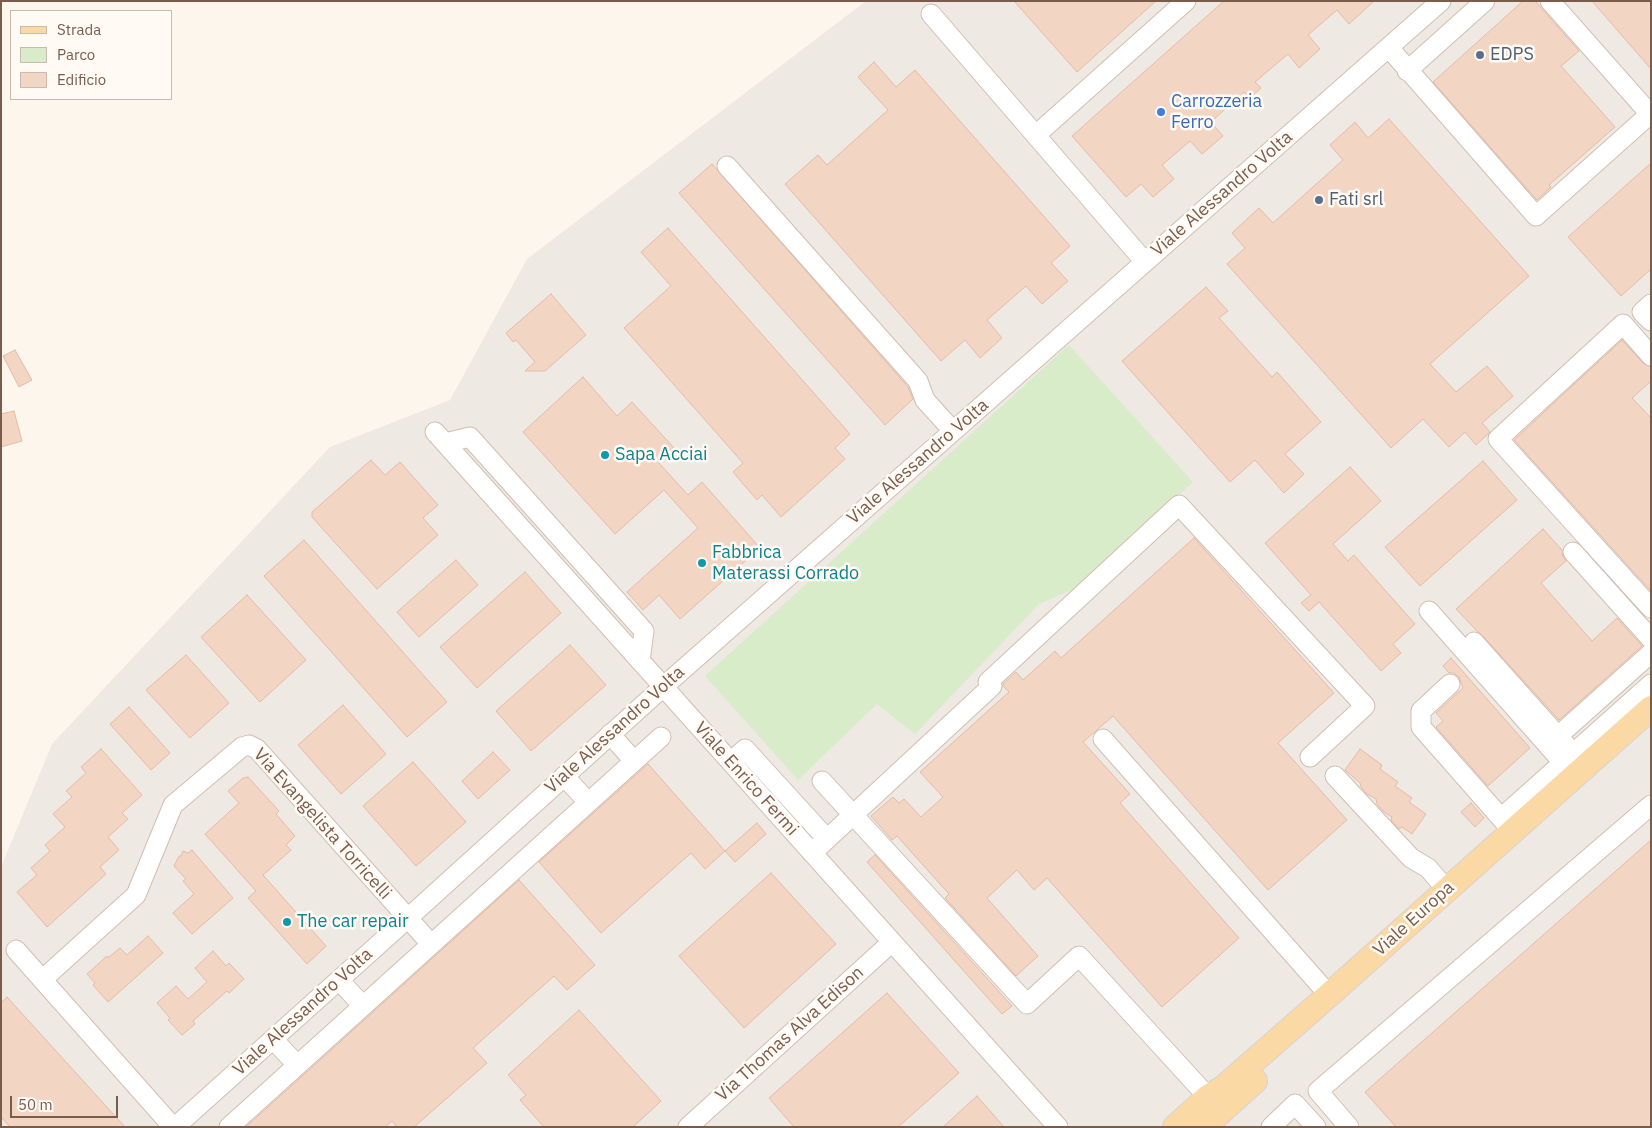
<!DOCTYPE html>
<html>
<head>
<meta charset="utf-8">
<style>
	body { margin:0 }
	#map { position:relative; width:1652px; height:1128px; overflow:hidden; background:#fdf6ec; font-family:"IBM Plex Sans",sans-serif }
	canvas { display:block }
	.frame { position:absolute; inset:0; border:2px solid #7a5c4d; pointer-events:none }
	.legend { position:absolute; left:10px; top:10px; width:162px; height:90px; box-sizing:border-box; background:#fffaf3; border:1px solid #cabbb1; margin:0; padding:6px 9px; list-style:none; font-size:15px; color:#7a5c4d }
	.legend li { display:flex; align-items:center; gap:10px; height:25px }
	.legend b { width:25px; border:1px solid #cabbb1 }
	.scale { position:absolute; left:10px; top:1096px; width:108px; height:22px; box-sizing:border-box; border:2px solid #7a5c4d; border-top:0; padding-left:6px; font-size:15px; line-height:18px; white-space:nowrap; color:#7a5c4d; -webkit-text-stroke:4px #fffaf3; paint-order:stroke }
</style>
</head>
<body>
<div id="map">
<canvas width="1652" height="1128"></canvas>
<div class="frame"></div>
<ul class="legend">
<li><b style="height:6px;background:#fbd9a5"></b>Strada</li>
<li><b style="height:14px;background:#d8ecc9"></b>Parco</li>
<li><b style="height:14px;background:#f3d5c3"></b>Edificio</li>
</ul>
<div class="scale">50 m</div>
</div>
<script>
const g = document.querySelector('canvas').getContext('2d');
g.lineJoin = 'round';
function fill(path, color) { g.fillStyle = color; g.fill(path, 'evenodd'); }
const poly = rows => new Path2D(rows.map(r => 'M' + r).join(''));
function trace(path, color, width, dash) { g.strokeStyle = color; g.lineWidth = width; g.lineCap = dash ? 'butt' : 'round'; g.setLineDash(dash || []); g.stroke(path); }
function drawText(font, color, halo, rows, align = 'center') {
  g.font = font + ' "IBM Plex Sans",sans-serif'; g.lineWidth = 5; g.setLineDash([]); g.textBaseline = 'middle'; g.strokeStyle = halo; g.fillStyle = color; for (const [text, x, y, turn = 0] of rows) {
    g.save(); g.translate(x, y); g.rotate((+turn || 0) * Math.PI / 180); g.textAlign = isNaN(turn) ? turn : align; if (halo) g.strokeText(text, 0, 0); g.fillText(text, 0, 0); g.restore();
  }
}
fill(poly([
	[866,1,1651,1,1651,1127,1,1127,1,867,52,744,330,447,450,400,527,259]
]), '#efe9e4');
fill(poly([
	[1069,345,1193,482,1076,588,1039,604,915,734,877,704,798,780,705,676]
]), '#d8ecc9');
const building = poly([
	[1014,1,1156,1,1077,72,1014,1],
	[1224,1,1374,1,1349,24,1337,10,1308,35,1320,49,1299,68,1288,54,1255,82,1261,88,1250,98,1244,92,1211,122,1223,136,1202,154,1190,141,1162,165,1174,179,1153,197,1141,184,1126,197,1072,136,1224,1],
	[1523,1,1535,1,1579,51,1561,66,1615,127,1549,185,1551,187,1537,200,1433,82,1523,1],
	[1592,1,1651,1,1651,69,1592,1],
	[874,62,896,87,915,70,1070,246,1051,263,1068,281,1042,304,1026,286,987,320,1002,338,980,358,965,340,941,361,785,184,818,155,827,165,888,110,858,77,874,62],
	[1389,119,1529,276,1430,364,1456,392,1487,366,1513,396,1482,423,1490,432,1476,445,1465,432,1449,447,1423,419,1391,448,1227,264,1245,248,1232,233,1259,208,1273,223,1343,160,1330,145,1355,122,1368,138,1389,119],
	[1651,163,1651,269,1621,296,1568,237,1651,163],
	[712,164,908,387,913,399,885,425,679,193,712,164],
	[668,228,850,434,835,448,845,459,781,517,762,495,757,500,733,472,743,463,624,328,671,286,641,252,668,228],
	[1206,287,1228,311,1219,318,1272,377,1277,372,1321,422,1285,454,1304,474,1284,493,1255,460,1230,482,1122,361,1206,287],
	[551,294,586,335,545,371,525,371,535,362,516,340,513,342,506,333,551,294],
	[1622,340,1643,363,1651,367,1651,381,1632,398,1651,418,1651,591,1514,440,1622,340],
	[15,350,32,380,19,387,3,356,15,350],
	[583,377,617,416,632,402,674,448,658,462,688,495,702,482,760,548,680,619,659,595,643,610,627,592,698,528,664,490,615,534,523,432,583,377],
	[14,411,22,441,1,447,1,414,14,411],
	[371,460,385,475,400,462,438,505,423,518,438,535,377,589,312,517,312,512,371,460],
	[1483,461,1517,500,1420,586,1385,547,1483,461],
	[1350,467,1381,501,1333,544,1348,561,1354,555,1415,624,1393,644,1401,653,1381,671,1319,602,1309,611,1301,603,1311,595,1265,543,1350,467],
	[1543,529,1562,550,1562,555,1566,561,1541,583,1592,641,1617,618,1642,646,1559,720,1482,635,1477,631,1456,609,1543,529],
	[1194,538,1334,693,1278,743,1347,820,1268,890,1113,716,1083,742,1130,794,1120,803,1239,938,1162,1007,1047,878,1034,890,1017,870,987,898,1038,956,1016,976,945,898,949,894,897,836,892,840,871,816,893,797,899,803,904,799,921,817,943,797,920,772,1009,692,1003,686,1003,684,1016,672,1023,680,1055,651,1061,658,1194,538],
	[304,540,447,702,407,737,264,576,304,540],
	[456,560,478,585,419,637,397,612,456,560],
	[525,572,561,613,477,688,440,647,525,572],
	[247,595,306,660,260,702,201,637,247,595],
	[570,645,606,685,531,751,496,711,570,645],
	[186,655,229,703,190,738,146,690,186,655],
	[1451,658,1530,748,1488,786,1436,727,1443,721,1436,713,1463,688,1459,677,1454,673,1449,673,1443,666,1451,658],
	[343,705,386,754,341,794,298,745,343,705],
	[129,707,170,753,151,770,110,724,129,707],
	[101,749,142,795,122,813,128,819,108,837,119,850,100,867,106,874,47,927,17,892,37,875,31,868,50,851,45,845,65,827,53,814,72,797,66,791,86,773,81,767,101,749],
	[1360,749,1382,765,1380,769,1398,782,1395,786,1412,798,1409,802,1426,814,1412,834,1402,827,1399,829,1391,820,1392,817,1384,812,1377,804,1376,799,1367,794,1361,787,1360,783,1345,770,1360,749],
	[493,752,510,770,478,799,462,781,493,752],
	[413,762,466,822,416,866,363,806,413,762],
	[648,764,725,851,705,869,691,853,601,933,539,862,648,764],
	[248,777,279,811,276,814,295,836,286,845,291,850,263,875,326,946,307,964,248,898,256,891,205,834,239,803,228,791,243,778,248,777],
	[1471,803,1484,818,1475,827,1461,812,1471,803],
	[757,823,766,834,735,862,725,851,757,823],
	[1651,840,1651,1127,1396,1127,1365,1092,1651,840],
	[192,850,233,898,192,934,173,913,194,894,183,881,186,879,174,866,179,856,181,856,183,851,188,853,192,850],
	[875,855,1012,1006,1002,1014,867,862,875,855],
	[771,873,836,944,744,1028,679,956,771,873],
	[519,880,595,965,567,990,554,976,473,1048,487,1063,414,1127,397,1127,392,1121,385,1127,246,1127,519,880],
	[148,936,163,953,108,1002,93,985,95,983,87,974,107,956,108,958,120,948,127,955,148,936],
	[213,951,226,966,229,963,244,979,229,993,227,991,193,1021,195,1024,182,1035,168,1020,170,1018,157,1003,176,986,188,999,207,982,195,968,213,951],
	[887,993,959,1073,898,1127,794,1127,769,1098,887,993],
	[7,997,76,1073,125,1127,10,1127,1,1117,1,1003,7,997],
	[579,1010,661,1101,633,1127,544,1127,520,1100,526,1095,508,1075,579,1010],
	[977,1096,1004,1127,943,1127,977,1096]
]);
fill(building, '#f3d5c3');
trace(building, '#e6bba3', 1);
const minor = poly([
	[931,14,1145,262],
	[1389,48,1536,216,1650,114,1550,1],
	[1407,71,1485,1],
	[1036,135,1186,1],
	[727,166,918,381,925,400,953,431],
	[1651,304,1642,312,1651,321],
	[1651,356,1623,324,1498,439,1651,608],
	[435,432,1058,1127],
	[445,443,470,437,644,631,640,661],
	[1573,552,1651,639],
	[1429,611,1575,776],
	[1474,642,1581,762],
	[1450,684,1421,711,1421,727,1508,826],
	[610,734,634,761],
	[1103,739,1329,995],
	[1549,744,1651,653],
	[731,762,745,749,827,839],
	[564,776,588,802],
	[1335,776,1411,858,1428,868,1447,890],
	[822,781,1027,1004,1079,956,1208,1097],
	[1501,818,1651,684],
	[812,853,992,686,988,682,1179,505,1365,706,1310,757],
	[16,950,173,1127],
	[43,979,136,895,173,805,242,747,249,745,257,749,431,944],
	[339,980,363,1006],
	[273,1039,297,1065],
	[175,1127,408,918,663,687,1441,1],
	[229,1127,661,737],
	[688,1127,892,942],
	[1271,1127,1295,1104,1316,1127],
	[1349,1127,1318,1091,1651,805]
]);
const major = poly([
	[1175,1127,1208,1097,1223,1088,1329,995,1651,708],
	[1204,1127,1255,1081]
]);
trace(minor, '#d1beb0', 21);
trace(major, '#dad1cd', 26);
trace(minor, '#fff', 19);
trace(major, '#fbd9a5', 24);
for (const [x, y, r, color] of [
	[1480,55,5,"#5c6f8a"],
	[1161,112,5,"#3f7fe0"],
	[1319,200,5,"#5c6f8a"],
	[605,455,5,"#0f9aa8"],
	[702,563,5,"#0f9aa8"],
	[287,922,5,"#0f9aa8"]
]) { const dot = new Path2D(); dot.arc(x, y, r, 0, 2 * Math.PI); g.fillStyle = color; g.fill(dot); trace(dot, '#fffaf3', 2); }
drawText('18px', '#4e5e75', '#fffaf3', [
	["EDPS",1490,55],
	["Fati srl",1329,200]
], 'left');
drawText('18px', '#366cbe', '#fffaf3', [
	["Carrozzeria",1171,102],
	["Ferro",1171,123]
], 'left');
drawText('18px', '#7a5c4d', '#fffaf3', [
	["Viale Alessandro Volta",1222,194,-41],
	["Viale Alessandro Volta",918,462,-41],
	["Viale Alessandro Volta",615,730,-42],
	["Viale Enrico Fermi",746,779,48],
	["Via Evangelista Torricelli",322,824,48],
	["Viale Europa",1414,919,-42],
	["Viale Alessandro Volta",303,1012,-42],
	["Via Thomas Alva Edison",790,1034,-42]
]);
drawText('18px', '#0d838f', '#fffaf3', [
	["Sapa Acciai",615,455],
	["Fabbrica",712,553],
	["Materassi Corrado",712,574],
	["The car repair",297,922]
], 'left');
</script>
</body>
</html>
